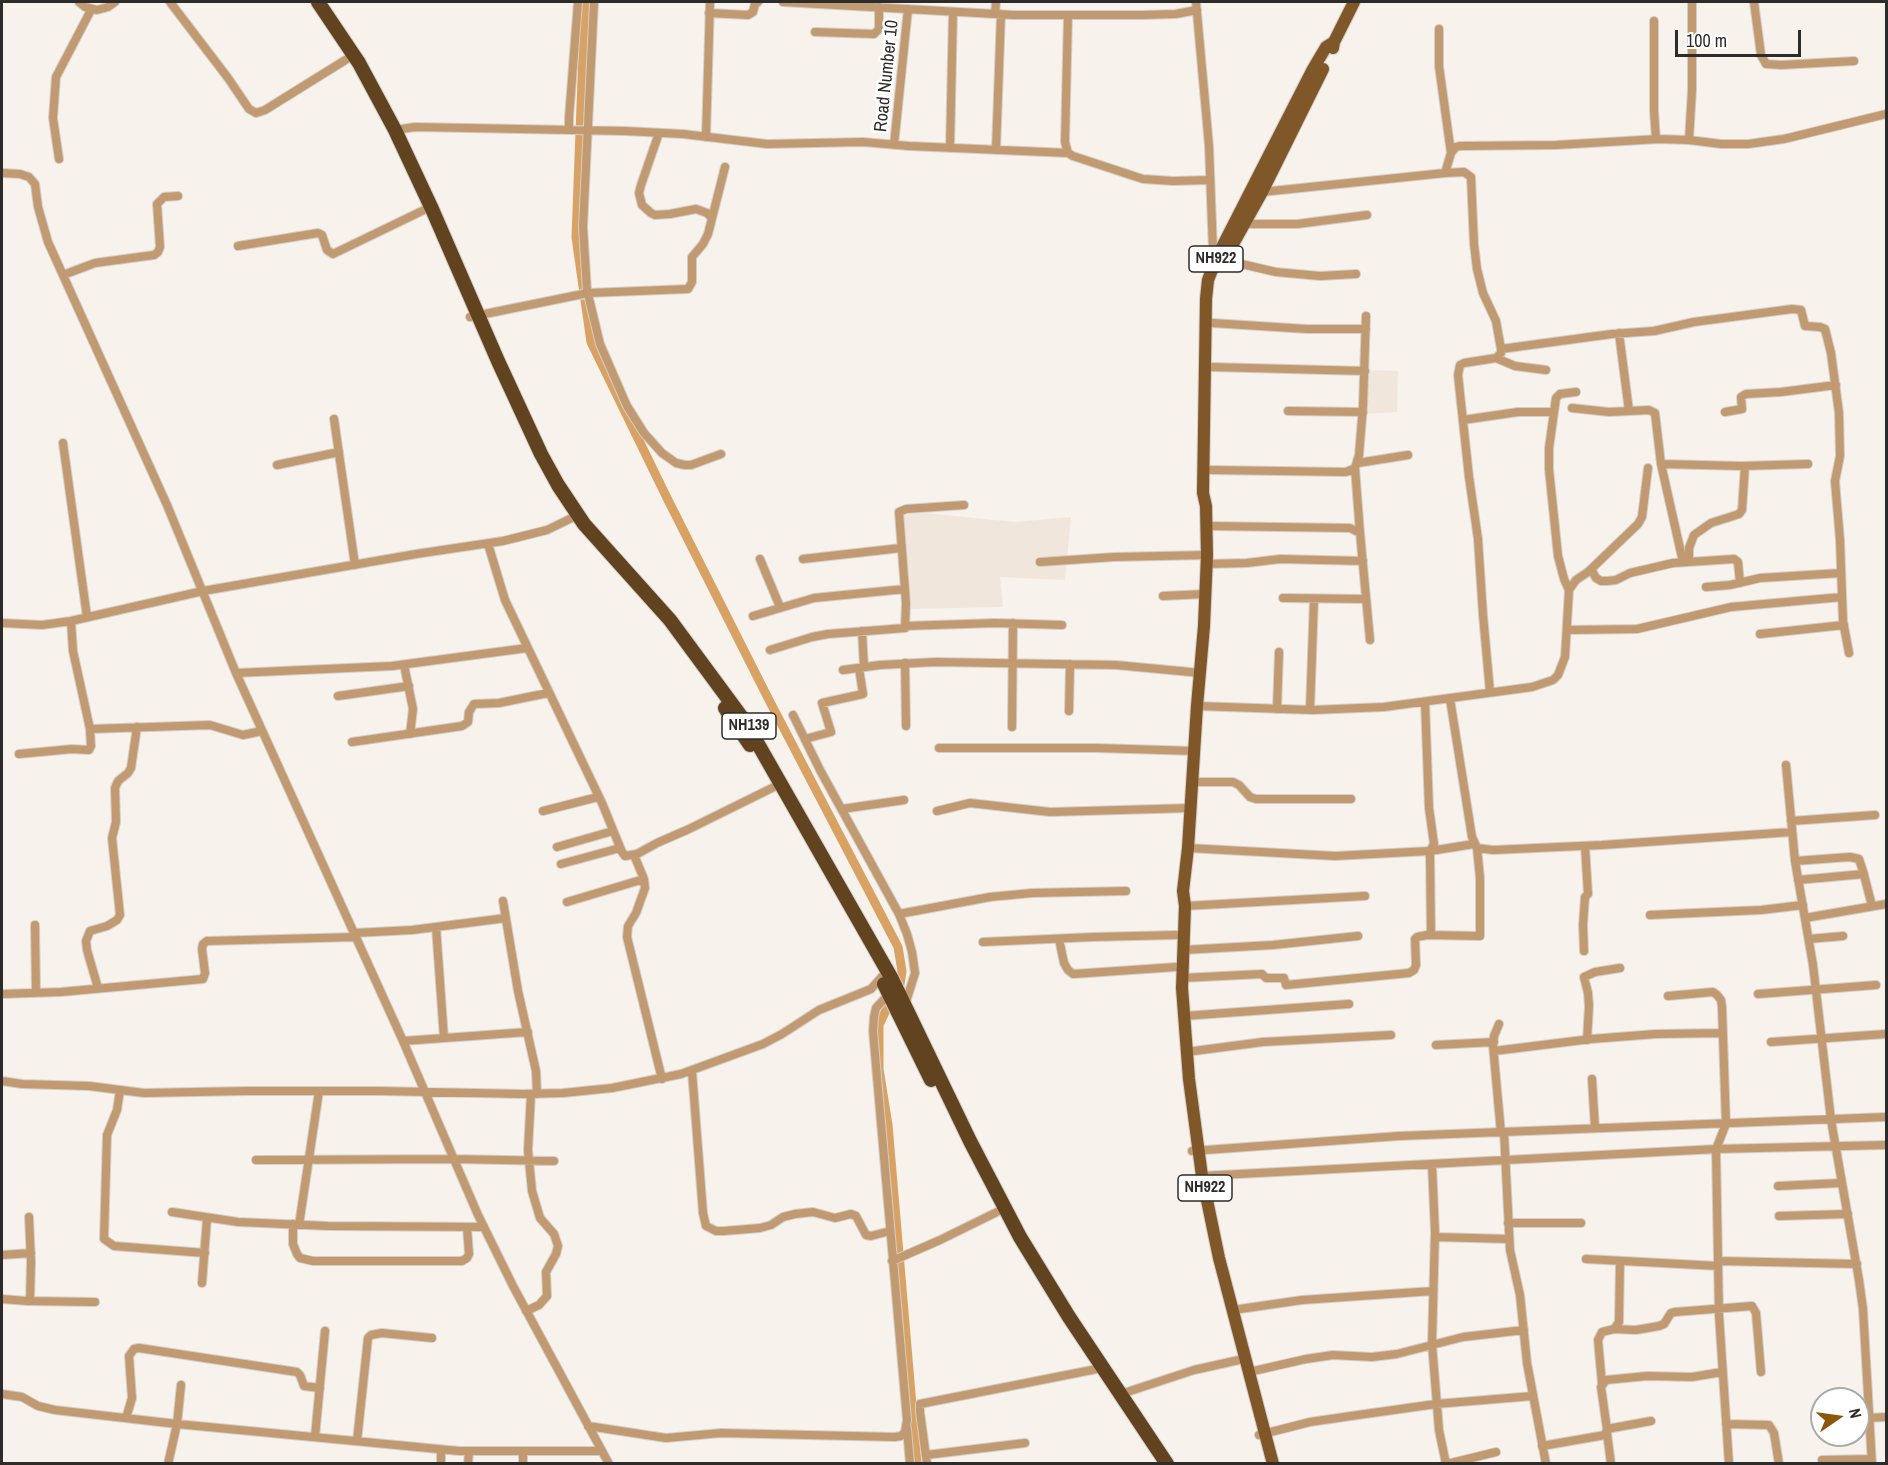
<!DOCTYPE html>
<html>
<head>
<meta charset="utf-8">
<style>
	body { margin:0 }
	#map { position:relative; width:1888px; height:1465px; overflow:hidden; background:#f7f2ec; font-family:"Archivo Narrow",sans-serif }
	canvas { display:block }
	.frame { position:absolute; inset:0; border:3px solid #2e2c2a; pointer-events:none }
	.north { position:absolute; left:1810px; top:1387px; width:60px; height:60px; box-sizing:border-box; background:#fff; border:2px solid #ababaa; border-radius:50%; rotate:77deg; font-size:16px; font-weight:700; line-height:24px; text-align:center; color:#2e2c2a }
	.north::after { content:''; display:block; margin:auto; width:21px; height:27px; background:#8d5709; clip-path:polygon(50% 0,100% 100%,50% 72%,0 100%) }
	.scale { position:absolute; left:1675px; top:30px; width:126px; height:27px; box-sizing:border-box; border:3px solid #2e2c2a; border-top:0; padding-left:8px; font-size:18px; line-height:21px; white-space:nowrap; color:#2e2c2a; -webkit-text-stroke:4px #fff; paint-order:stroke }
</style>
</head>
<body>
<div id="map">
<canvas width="1888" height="1465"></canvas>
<div class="frame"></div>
<div class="north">N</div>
<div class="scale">100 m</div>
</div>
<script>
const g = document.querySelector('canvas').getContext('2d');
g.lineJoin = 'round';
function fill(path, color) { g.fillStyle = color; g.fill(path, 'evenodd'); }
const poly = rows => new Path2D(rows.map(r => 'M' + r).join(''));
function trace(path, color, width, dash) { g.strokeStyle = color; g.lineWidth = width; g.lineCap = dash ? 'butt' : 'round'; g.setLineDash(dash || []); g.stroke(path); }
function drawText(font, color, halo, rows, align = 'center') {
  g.font = font + ' "Archivo Narrow",sans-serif'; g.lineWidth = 5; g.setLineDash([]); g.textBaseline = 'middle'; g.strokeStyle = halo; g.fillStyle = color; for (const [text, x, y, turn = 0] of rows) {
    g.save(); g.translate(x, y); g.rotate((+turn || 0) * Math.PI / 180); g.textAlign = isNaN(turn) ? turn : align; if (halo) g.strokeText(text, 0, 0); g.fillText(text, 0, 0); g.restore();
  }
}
fill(poly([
	[1363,370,1398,371,1397,412,1360,414],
	[924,513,1015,522,1071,517,1065,580,1000,577,1003,607,905,609,895,516]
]), '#f1e6db');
trace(poly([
	[585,2,576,237,591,342,667,498,769,700,898,947,902,971,899,991],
	[887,1008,879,1025,879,1069,888,1125,917,1464]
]), '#d9a265', 9);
const street = poly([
	[79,2,85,7,97,10,108,7,115,2],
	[170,2,228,78,249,109,256,113,265,110,347,59],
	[594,2,583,227,587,290,600,344,627,406,644,433,662,453,676,463,685,465,691,465,721,454],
	[783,2,1013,15,1143,15,1176,14,1197,10],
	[1196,2,1209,146,1213,251,1217,257,1224,260,1276,272,1320,276,1356,274],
	[1754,2,1761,55,1766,64,1781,65,1854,61],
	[709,13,748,15,753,12,755,4,758,2],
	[995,14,996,2],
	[1068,15,1065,142,1068,153,1073,156,1143,179,1173,181,1210,180],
	[1654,21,1654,111,1656,139],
	[1439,29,1439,66,1451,153],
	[815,32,874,34,879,29,879,7],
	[395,130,415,127,625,131,683,134,767,144,863,142,909,146,1068,153],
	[569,130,569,118,578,2],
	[659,133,641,185,639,193,642,205,651,213,655,215,670,214,696,209,707,213,712,218],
	[706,137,710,2],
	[1689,140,1692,90,1692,2],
	[894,145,908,9],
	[950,148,953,12],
	[996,150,1001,14],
	[59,159,53,118,56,77,91,10],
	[2,173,20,174,29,177,35,184,38,207,48,242,167,505,236,673,403,1041,478,1215,513,1286,609,1464],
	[1445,173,1451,153,1456,147,1460,146,1556,145,1659,139,1689,140,1721,144,1748,144,1784,139,1886,114],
	[1262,192,1445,173,1464,172,1471,177,1474,244,1477,269,1483,293,1496,321,1501,349,1501,353,1496,358,1464,363,1460,365,1458,375,1469,477,1478,539,1483,615,1490,692],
	[1244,224,1297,224,1367,215],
	[238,246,318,233,322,235,327,250,333,254,424,210],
	[63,275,95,263,154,255,158,252,160,247,157,204,164,197,178,196],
	[470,317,588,293,688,289,692,282,692,257,703,244,708,234,725,167],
	[1212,323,1307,329,1366,329],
	[1619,333,1629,411],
	[1501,349,1612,334,1654,331,1694,322,1792,309,1801,310,1805,326,1820,327,1825,329,1831,353,1839,413,1840,456,1835,481,1840,540,1843,621,1849,653],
	[1496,358,1515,366,1546,370],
	[1211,367,1365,371],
	[1572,408,1609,412,1649,410,1655,413,1661,464,1683,562],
	[1288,411,1363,412],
	[1725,412,1742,409,1741,397,1746,394,1781,392,1836,385],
	[334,419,355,565],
	[1463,420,1518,412,1553,412],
	[63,443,87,617],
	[1358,463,1408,455],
	[1661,464,1741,466,1808,464],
	[277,465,339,452],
	[1355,468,1360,533],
	[1211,470,1346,472,1355,468,1359,455,1363,406,1366,316],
	[1207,526,1350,528,1360,533,1370,640],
	[488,544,505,600,602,803,622,852,625,856,637,854,657,843,689,829,774,787],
	[760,559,780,607],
	[803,559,901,548],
	[1040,562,1114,557,1207,555],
	[1689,562,1689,548,1694,535,1711,523,1733,516,1739,514,1742,510,1745,466],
	[1206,564,1247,563,1280,559,1363,561],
	[1591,569,1596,578,1601,581,1607,581,1616,580,1630,573,1673,563,1734,559,1738,562,1740,583],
	[1706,587,1730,585,1760,578,1841,573],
	[1569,590,1564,579,1558,556,1549,469,1549,448,1556,398,1560,394,1576,392],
	[1163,596,1205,594],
	[1283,598,1366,599],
	[753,616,814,598,905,589],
	[2,623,42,625,71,621,203,591,416,554,503,541,547,530,578,515],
	[905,626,995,623,1062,625],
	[1567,630,1637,629,1731,607,1842,597],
	[862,631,864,667],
	[1760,634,1844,625],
	[770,650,812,637,828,634,905,628,906,603,899,512,906,509,964,505],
	[905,663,906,726],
	[404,665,413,709,410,734],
	[843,670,880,665,935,662,1116,665,1201,673],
	[236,673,392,666,527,648],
	[338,696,409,686],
	[1450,699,1472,837,1477,848,1493,850,1602,845,1792,832],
	[1425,702,1429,808,1434,844,1430,851,1431,935],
	[1197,706,1313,710,1384,707,1532,687,1553,680,1558,675,1565,657,1569,590,1576,580,1588,572,1638,524,1642,517,1648,468],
	[1277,709,1279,652],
	[1310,710,1314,599],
	[1069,711,1070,664],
	[793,715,820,770,899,914,907,934,912,952,915,973,905,1005],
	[1012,727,1013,623],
	[90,729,210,725,243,735,262,731],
	[805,739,831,732,822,703,863,694,859,668],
	[352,742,462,726,468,722,469,712,474,704,499,703,548,693],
	[939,748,1097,748,1195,751],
	[19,754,72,749,89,750,91,746,90,729,73,651,71,621],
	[1786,765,1795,861,1813,965,1831,1120,1859,1280,1863,1309,1872,1464],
	[1193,782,1233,782,1239,785,1250,797,1256,799,1351,799],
	[842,809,904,800],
	[543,811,598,797],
	[937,811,970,803,1050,812,1191,808],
	[1791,821,1875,815],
	[557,847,613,831],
	[1188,848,1335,856,1430,851,1474,844],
	[634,855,644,879,645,888,636,913,628,926,627,937,662,1079],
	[1795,861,1850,857,1859,859,1863,871,1872,906],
	[561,864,620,848],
	[1798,880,1864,874],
	[503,901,518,991,536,1071,537,1094],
	[567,902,644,879],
	[1185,906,1365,896],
	[899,914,990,897,1032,893,1126,891],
	[1650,915,1761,910,1803,905],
	[1805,918,1886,904],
	[35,925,36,993],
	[436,927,444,1038],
	[354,933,412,930,506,918],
	[1059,939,1064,963,1068,970,1073,974,1176,967],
	[1809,939,1843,936],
	[983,942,1093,937,1176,935],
	[1183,950,1273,945,1358,936],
	[1584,951,1583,925,1585,897,1588,894,1585,846],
	[1182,978,1262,974,1266,978,1284,978,1286,985,1409,973,1414,970,1416,965,1415,939,1417,937,1427,935,1480,936,1480,878,1477,848],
	[98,988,87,950,86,941,90,931,107,926,117,920,120,915,112,838,116,822,115,788,118,781,128,773,131,768,137,727],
	[2,994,61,992,203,979,205,973,202,949,203,944,207,941,356,937],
	[1758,994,1876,985],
	[1668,996,1713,992,1717,995,1721,1000,1722,1007,1726,1124,1716,1149,1719,1315,1729,1464],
	[1184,1016,1349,1004],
	[1499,1024,1494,1036,1493,1046,1501,1133],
	[1587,1040,1589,1006,1588,993,1584,977,1595,972,1620,968],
	[403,1041,528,1032],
	[1771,1042,1886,1034],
	[1436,1045,1494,1042],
	[1494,1051,1591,1039,1656,1034,1723,1033],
	[1186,1052,1263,1042,1391,1035],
	[692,1071,703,1213,706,1226,716,1231,724,1231,760,1228,771,1225,783,1217,795,1214,813,1212,835,1218,851,1214,856,1216,866,1235,871,1236,890,1231],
	[1592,1079,1595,1128],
	[2,1081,22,1084,89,1086,144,1093,246,1091,380,1091,523,1094,563,1093,612,1088,681,1074,763,1044,782,1034,819,1010,871,989,887,971],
	[120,1090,117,1110,107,1135,104,1239,114,1246,205,1253],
	[1504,1132,1510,1250,1520,1295,1527,1363,1546,1464],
	[1192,1151,1399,1136,1886,1117],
	[256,1160,454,1159,554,1161],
	[1432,1164,1435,1232,1432,1344,1439,1430,1446,1464],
	[1201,1176,1716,1149,1886,1145],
	[1778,1186,1841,1183],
	[172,1212,238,1222,328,1226,484,1227],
	[1779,1216,1848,1214],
	[29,1217,31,1262,30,1301],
	[1508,1223,1581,1223],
	[293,1224,293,1244,297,1254,300,1258,313,1261,462,1261,467,1258,469,1254,467,1227],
	[299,1225,319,1091],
	[1435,1237,1509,1239],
	[2,1255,31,1253],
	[1586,1259,1718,1266],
	[892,1261,940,1240,997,1212],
	[1718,1261,1857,1264],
	[202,1283,207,1218],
	[2,1299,27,1301,95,1302],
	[1233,1310,1302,1300,1433,1291],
	[526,1311,539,1305,547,1296,546,1272,556,1254,558,1246,554,1234,540,1218,532,1191,528,1150,531,1094],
	[1614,1329,1636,1330,1659,1326,1664,1324,1671,1313,1675,1312,1752,1306,1756,1313,1761,1372],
	[1249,1372,1306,1359,1333,1355,1372,1357,1397,1354,1463,1337,1524,1330],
	[1602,1384,1598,1340,1602,1332,1614,1329,1619,1322,1620,1261],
	[2,1394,22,1397,38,1406,55,1410,177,1424,459,1451,601,1451],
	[1121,1394,1194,1370,1239,1360],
	[126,1418,132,1398,129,1356,134,1349,139,1348,297,1372,300,1375,304,1386,320,1388],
	[1869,1418,1886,1417],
	[1726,1424,1769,1425,1774,1433,1779,1464],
	[588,1426,666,1438,721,1433,895,1437,901,1436,905,1432,907,1420,873,1031,874,1017,876,1008,889,994],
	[907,1429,910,1464],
	[1607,1429,1651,1421],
	[1607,1433,1611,1464],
	[1259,1435,1310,1422,1351,1416,1436,1404,1533,1396],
	[315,1437,325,1331],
	[357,1441,368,1338,371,1335,382,1333,432,1338],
	[1542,1446,1605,1435,1607,1429,1601,1387,1606,1380,1647,1376,1692,1377,1722,1372],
	[523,1452,523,1464],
	[926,1455,1025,1443],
	[1822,1460,1871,1459],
	[168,1464,177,1424,181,1385],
	[441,1464,441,1450],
	[468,1464,469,1452],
	[927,1464,920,1412,920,1404,1102,1368],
	[1447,1464,1496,1452]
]);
const primary = poly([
	[1333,48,1334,42,1354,2],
	[1228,253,1262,192,1323,69],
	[1273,1464,1219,1258,1202,1176,1189,1079,1182,988,1185,906,1183,891,1188,848,1197,706,1204,626,1207,555,1206,506,1203,493,1206,299,1208,280,1217,257,1313,69,1326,47,1334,42]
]);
const highway = poly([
	[318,2,359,63,395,130,432,209,498,361,541,454,558,485,584,524,670,620,746,723,892,979,970,1141,1020,1237,1069,1317,1167,1464],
	[725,708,750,745],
	[884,984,931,1080]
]);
trace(street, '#d3cec9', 10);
trace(primary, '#d3cec9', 14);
trace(highway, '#d3cec9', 16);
trace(street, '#c19a71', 8);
trace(primary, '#805728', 12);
trace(highway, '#614320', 14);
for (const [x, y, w] of [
	[1216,259,54],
	[749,726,54],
	[1205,1188,54]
]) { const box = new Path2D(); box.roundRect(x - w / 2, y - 13, w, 26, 4.5); g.fillStyle = '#fff'; g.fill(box); trace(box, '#2e2c2a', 1.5); }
drawText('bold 16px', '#2e2c2a', null, [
	["NH922",1216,259],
	["NH139",749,726],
	["NH922",1205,1188]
]);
drawText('18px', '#2e2c2a', '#fff', [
	["Road Number 10",887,76,-84]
]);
</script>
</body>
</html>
